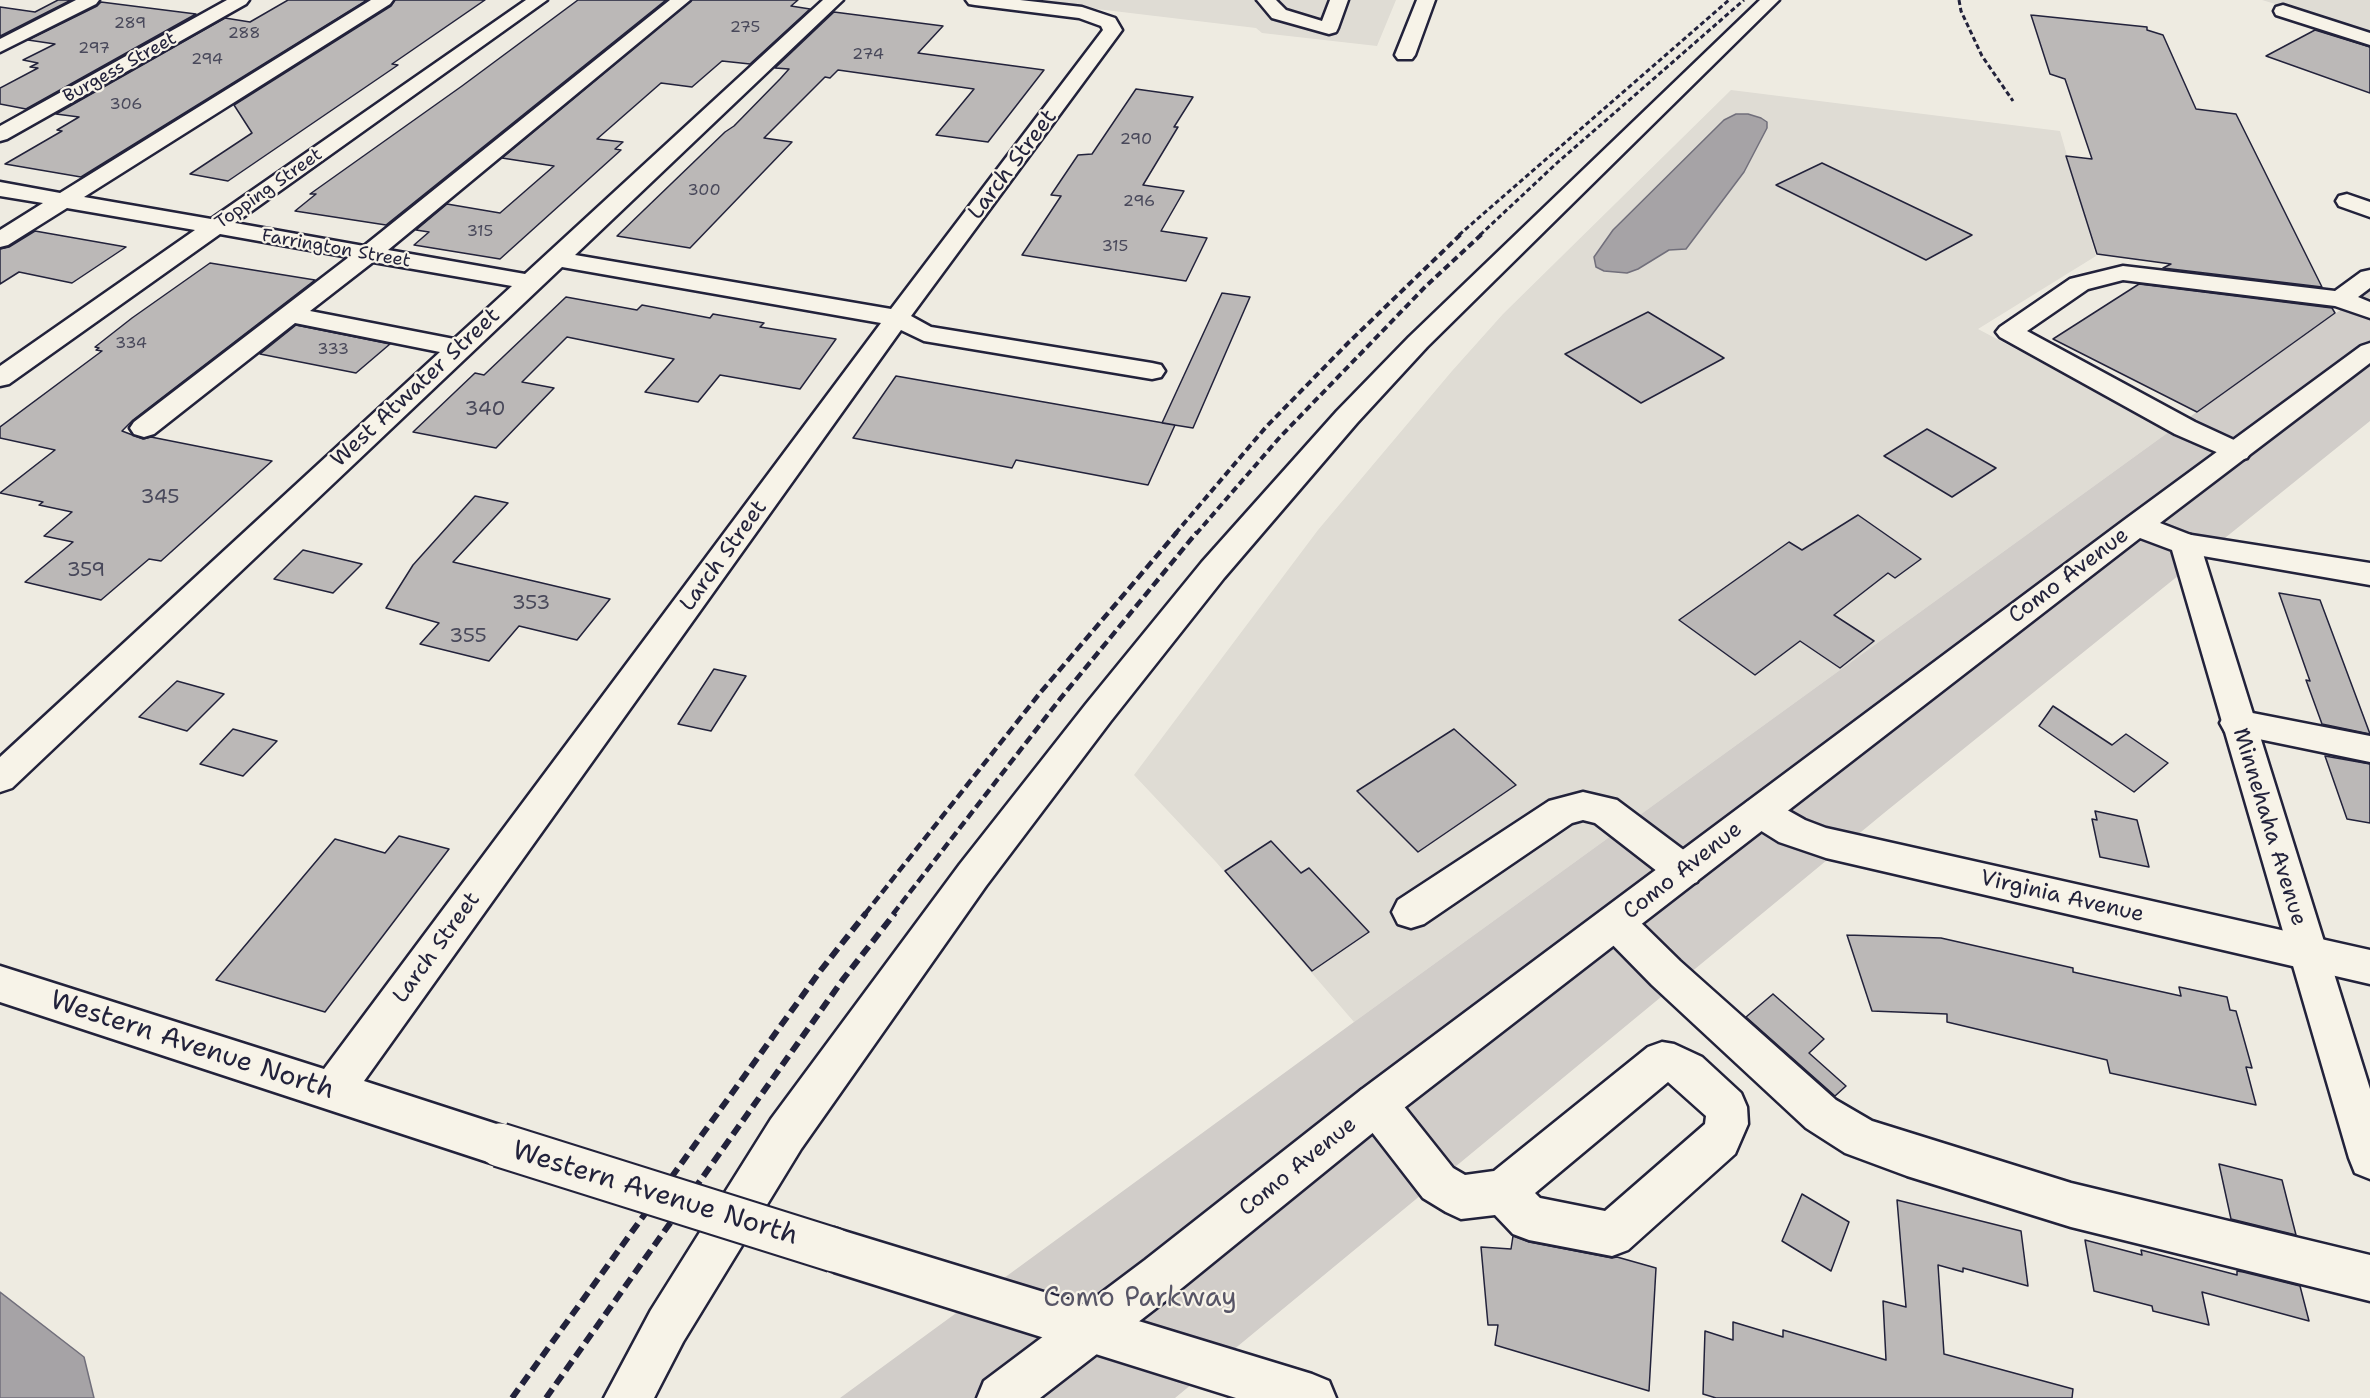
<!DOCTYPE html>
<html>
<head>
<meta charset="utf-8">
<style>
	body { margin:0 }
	canvas { display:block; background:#eeebe1 }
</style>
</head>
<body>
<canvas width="2370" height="1398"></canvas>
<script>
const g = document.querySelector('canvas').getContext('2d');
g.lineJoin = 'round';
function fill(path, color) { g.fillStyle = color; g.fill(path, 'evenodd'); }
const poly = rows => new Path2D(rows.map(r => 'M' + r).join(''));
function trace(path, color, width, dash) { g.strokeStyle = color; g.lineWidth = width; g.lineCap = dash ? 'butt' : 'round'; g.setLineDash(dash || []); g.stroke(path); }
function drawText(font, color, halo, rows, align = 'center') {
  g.font = font + ' "Shantell Sans",sans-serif'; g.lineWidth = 4.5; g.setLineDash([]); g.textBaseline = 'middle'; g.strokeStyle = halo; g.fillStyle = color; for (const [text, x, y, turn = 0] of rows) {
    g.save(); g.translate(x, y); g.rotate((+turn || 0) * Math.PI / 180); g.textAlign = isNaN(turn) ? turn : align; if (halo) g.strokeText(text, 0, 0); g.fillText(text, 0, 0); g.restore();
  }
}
fill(poly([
	[1021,0,1396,0,1377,46,1262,33,1256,28],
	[2262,0,2370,0,2370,32,2345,25],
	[1731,90,2060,131,2096,256,1978,329,2170,431,1354,1022,1216,862,1134,775,1318,530,1452,371,1503,314]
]), '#dfdcd4');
fill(poly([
	[2370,289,2370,421,1884,813,1175,1398,840,1398,1354,1022,2170,431]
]), '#d1cdc9');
const water = poly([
	[1736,114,1748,114,1761,118,1767,122,1767,128,1744,172,1686,249,1669,250,1638,269,1627,273,1604,271,1596,267,1594,257,1613,230,1724,120,1736,114],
	[0,1292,84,1357,94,1398,0,1398,0,1292]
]);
fill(water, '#a6a3a6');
trace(water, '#716f7b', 1.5);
const building = poly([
	[58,0,71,0,0,36,0,7,35,12,58,0],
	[288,0,367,0,81,177,5,164,62,131,57,130,79,117,56,114,225,18,250,22,288,0],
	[395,0,485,0,392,64,398,65,228,181,190,174,252,133,234,105,391,6,395,0],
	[578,0,666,0,386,225,295,211,316,194,310,194,462,86,578,0],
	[692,0,798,0,791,6,810,9,750,64,722,61,692,87,661,83,597,139,623,142,615,149,621,150,500,259,414,245,429,232,416,230,447,204,500,213,554,166,502,158,692,0],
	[101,2,196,14,26,109,0,104,0,88,38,68,30,67,38,63,23,60,55,44,28,40,97,6,101,2],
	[834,12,943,26,918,53,1044,70,988,142,936,135,974,89,838,70,830,78,825,77,764,138,792,142,690,248,617,236,725,132,734,126,780,79,789,69,775,68,834,12],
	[2031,15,2147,27,2147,30,2163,35,2196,109,2236,114,2322,287,2163,268,2171,264,2097,254,2066,156,2092,159,2065,79,2050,74,2031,15],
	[2315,30,2370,47,2370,93,2266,56,2315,30],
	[1136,89,1193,97,1174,127,1178,127,1143,185,1184,191,1161,231,1207,238,1186,281,1022,255,1061,196,1051,195,1078,155,1092,154,1136,89],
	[1822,163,1972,235,1926,260,1776,185,1822,163],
	[35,231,126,247,72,283,19,272,0,284,0,249,9,247,35,231],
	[210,263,315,280,133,420,122,431,143,439,151,437,272,461,161,561,149,559,101,600,25,582,73,542,44,536,72,512,39,505,43,502,0,493,55,450,0,438,0,427,102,351,96,350,99,348,95,347,132,318,210,263],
	[2139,284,2332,308,2335,313,2197,412,2053,339,2139,284],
	[1222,293,1250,297,1193,428,1162,423,1222,293],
	[566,297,637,310,642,305,710,318,713,314,764,323,760,327,836,339,800,389,720,375,698,402,645,392,674,359,567,337,522,382,554,388,496,448,413,432,475,373,484,375,566,297],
	[1648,312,1724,358,1641,403,1565,354,1648,312],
	[296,325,390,344,356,373,260,354,296,325],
	[896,376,1175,425,1148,485,1016,460,1012,468,853,438,896,376],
	[1927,429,1996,468,1952,497,1884,456,1927,429],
	[475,496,508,503,453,562,610,599,577,640,519,626,489,661,420,644,439,623,386,608,413,565,475,496],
	[1858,515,1921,559,1895,578,1888,573,1834,615,1874,641,1840,668,1800,641,1755,675,1679,620,1789,542,1802,550,1858,515],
	[303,550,362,564,333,593,274,579,303,550],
	[2279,593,2320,600,2370,734,2322,724,2306,680,2310,681,2279,593],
	[714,669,746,676,711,731,678,724,714,669],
	[177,681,224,694,187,731,139,717,177,681],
	[2053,706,2112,745,2126,734,2168,763,2134,792,2039,726,2053,706],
	[233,729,277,741,243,776,200,764,233,729],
	[1454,729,1516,785,1418,852,1357,791,1454,729],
	[2325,756,2370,764,2370,823,2347,819,2325,756],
	[2095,811,2137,820,2149,867,2100,857,2092,819,2097,820,2095,811],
	[399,836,449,849,325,1012,216,980,335,839,385,853,399,836],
	[1271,841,1301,873,1309,868,1369,932,1312,971,1225,871,1271,841],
	[1847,935,1941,938,2073,968,2073,972,2181,996,2179,987,2227,997,2230,1010,2236,1011,2252,1068,2246,1067,2256,1105,2110,1073,2107,1060,1947,1022,1947,1014,1872,1011,1847,935],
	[1773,994,1824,1039,1809,1053,1846,1086,1835,1096,1746,1017,1773,994],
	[2219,1164,2282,1180,2296,1235,2231,1219,2219,1164],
	[1802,1194,1849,1222,1831,1271,1782,1241,1802,1194],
	[1897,1200,2021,1231,2028,1286,1963,1268,1963,1272,1938,1265,1944,1354,2073,1389,2072,1398,1716,1398,1703,1394,1705,1331,1733,1340,1733,1322,1783,1337,1783,1330,1886,1360,1883,1301,1906,1307,1897,1200],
	[1513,1236,1529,1242,1612,1258,1617,1257,1656,1268,1649,1391,1495,1345,1498,1325,1488,1325,1481,1247,1511,1249,1513,1236],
	[2085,1240,2142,1255,2141,1250,2237,1275,2237,1271,2243,1272,2300,1286,2309,1321,2202,1292,2209,1325,2153,1311,2152,1306,2094,1291,2085,1240]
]);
fill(building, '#bbb8b7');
trace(building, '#22223b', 1.5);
const minor = poly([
	[76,0,99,0,96,4,0,52,0,39,76,0],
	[227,0,249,0,246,4,7,139,0,141,0,126,227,0],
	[371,0,393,0,390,4,84,197,211,219,526,0,547,0,235,223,364,246,670,0,690,0,388,250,525,274,823,0,843,0,575,255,891,309,1103,30,1101,26,1079,18,975,5,969,4,966,0,1020,0,1082,7,1115,18,1122,30,911,316,931,327,1152,363,1161,365,1165,371,1161,377,1152,379,924,341,901,330,364,1081,515,1130,521,1145,515,1160,500,1166,0,1002,0,966,324,1069,881,323,562,267,12,788,0,792,0,757,440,352,295,323,154,434,144,437,134,434,130,428,134,422,349,257,220,234,9,384,0,386,0,366,195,230,67,208,8,245,0,247,0,230,43,203,0,196,0,182,60,193,371,0],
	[373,262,512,286,454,339,310,311,373,262],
	[1257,0,1276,0,1286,10,1322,21,1330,0,1348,0,1338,28,1336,32,1329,34,1272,18,1257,0],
	[1417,0,1435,0,1415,55,1412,59,1398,59,1395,55,1417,0],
	[1760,0,1779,0,1427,347,1357,423,1224,578,1110,722,986,886,801,1149,683,1342,654,1398,604,1398,651,1310,771,1119,960,864,1086,704,1202,562,1337,411,1409,337,1760,0],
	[2283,5,2370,33,2370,45,2276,15,2274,11,2276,7,2283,5],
	[2347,194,2370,202,2370,217,2339,206,2336,201,2339,196,2347,194],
	[2123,266,2335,291,2361,272,2370,270,2370,288,2358,297,2370,302,2370,318,2335,306,2123,280,2088,289,2027,331,2195,422,2247,446,2251,452,2247,458,2237,461,2175,434,2000,337,1996,332,2000,327,2070,279,2123,266],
	[2185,534,2370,563,2370,585,2174,551,2170,544,2174,537,2185,534],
	[2237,710,2370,736,2370,762,2225,732,2220,723,2225,714,2237,710],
	[1583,792,1617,800,1697,860,1702,871,1697,882,1684,887,1671,882,1595,823,1583,820,1572,823,1424,924,1411,928,1398,924,1392,912,1398,900,1549,801,1583,792],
	[1760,797,1773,802,1805,820,1826,828,2370,950,2370,984,1826,858,1779,842,1747,822,1742,812,1747,802,1760,797],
	[1616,906,1629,911,1680,961,1836,1100,1872,1121,2071,1183,2370,1255,2370,1301,2071,1227,1907,1176,1845,1153,1806,1128,1652,985,1603,935,1597,923,1603,911,1616,906],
	[1662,1042,1674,1044,1702,1057,1741,1093,1747,1107,1748,1124,1735,1154,1628,1250,1612,1256,1529,1240,1513,1234,1495,1215,1461,1219,1446,1212,1423,1198,1361,1118,1355,1104,1361,1090,1376,1084,1391,1090,1453,1168,1465,1175,1494,1171,1648,1047,1662,1042],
	[1668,1082,1706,1116,1705,1124,1605,1211,1540,1198,1535,1193,1668,1082],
	[834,1228,1312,1374,1329,1381,1336,1398,1236,1398,834,1272,818,1266,812,1250,818,1234,834,1228]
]);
const major = poly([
	[2370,343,2370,363,2160,523,2196,537,2200,544,2370,1089,2370,1179,2355,1173,2349,1158,2172,550,2140,538,1391,1118,1177,1292,1040,1398,977,1398,984,1381,1145,1260,1361,1090,2127,518,2361,346,2370,343]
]);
trace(minor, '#22223b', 5);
trace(major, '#22223b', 5);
fill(minor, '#f7f3e8');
fill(major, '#f7f3e8');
trace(poly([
	[1959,0,1961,11,1982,56,2013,101],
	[1459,235,1729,0],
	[1480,235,1558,162,1744,0]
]), '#22223b', 3, [5, 3]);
trace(poly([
	[1175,534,1266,427,1349,342,1461,234],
	[1196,534,1280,437,1426,286,1482,234]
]), '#22223b', 4, [7, 4]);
trace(poly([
	[865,914,1040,693,1177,532],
	[893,914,1060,699,1197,532]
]), '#22223b', 4.5, [9, 4.5]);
trace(poly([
	[512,1398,821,970,866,913],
	[546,1398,844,978,895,913]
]), '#22223b', 6, [11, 6]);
const minorBridge = poly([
	[500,1145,834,1250]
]);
trace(minorBridge, '#22223b', 47, []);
trace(minorBridge, '#f7f3e8', 43);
drawText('16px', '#48485a', null, [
	["289",130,24],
	["275",745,28],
	["288",244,34],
	["297",94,49],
	["274",868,55],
	["294",207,60],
	["306",126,105],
	["290",1136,140],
	["300",704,191],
	["296",1139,202],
	["315",480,232],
	["315",1115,247],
	["334",131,344],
	["333",333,350]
]);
drawText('18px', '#22223b', '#f7f3e8', [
	["Burgess Street",120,68,-29],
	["Topping Street",269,189,-35],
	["Farrington Street",336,249,10]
]);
drawText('20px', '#48485a', null, [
	["340",485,410],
	["345",160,498],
	["359",86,571],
	["353",531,604],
	["355",468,637]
]);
drawText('22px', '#22223b', '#f7f3e8', [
	["Larch Street",1013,165,-53],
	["West Atwater Street",416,388,-43],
	["Larch Street",724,556,-54],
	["Como Avenue",2069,576,-37],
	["Minnehaha Avenue",2269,827,73],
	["Como Avenue",1683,871,-38],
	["Virginia Avenue",2062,897,13],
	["Larch Street",437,948,-54],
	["Como Avenue",1298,1167,-39]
]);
drawText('27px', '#22223b', '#f7f3e8', [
	["Western Avenue North",192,1046,18],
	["Western Avenue North",655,1194,17]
]);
drawText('27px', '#575566', '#f7f3e8', [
	["Como Parkway",1140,1299]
]);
</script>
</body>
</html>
